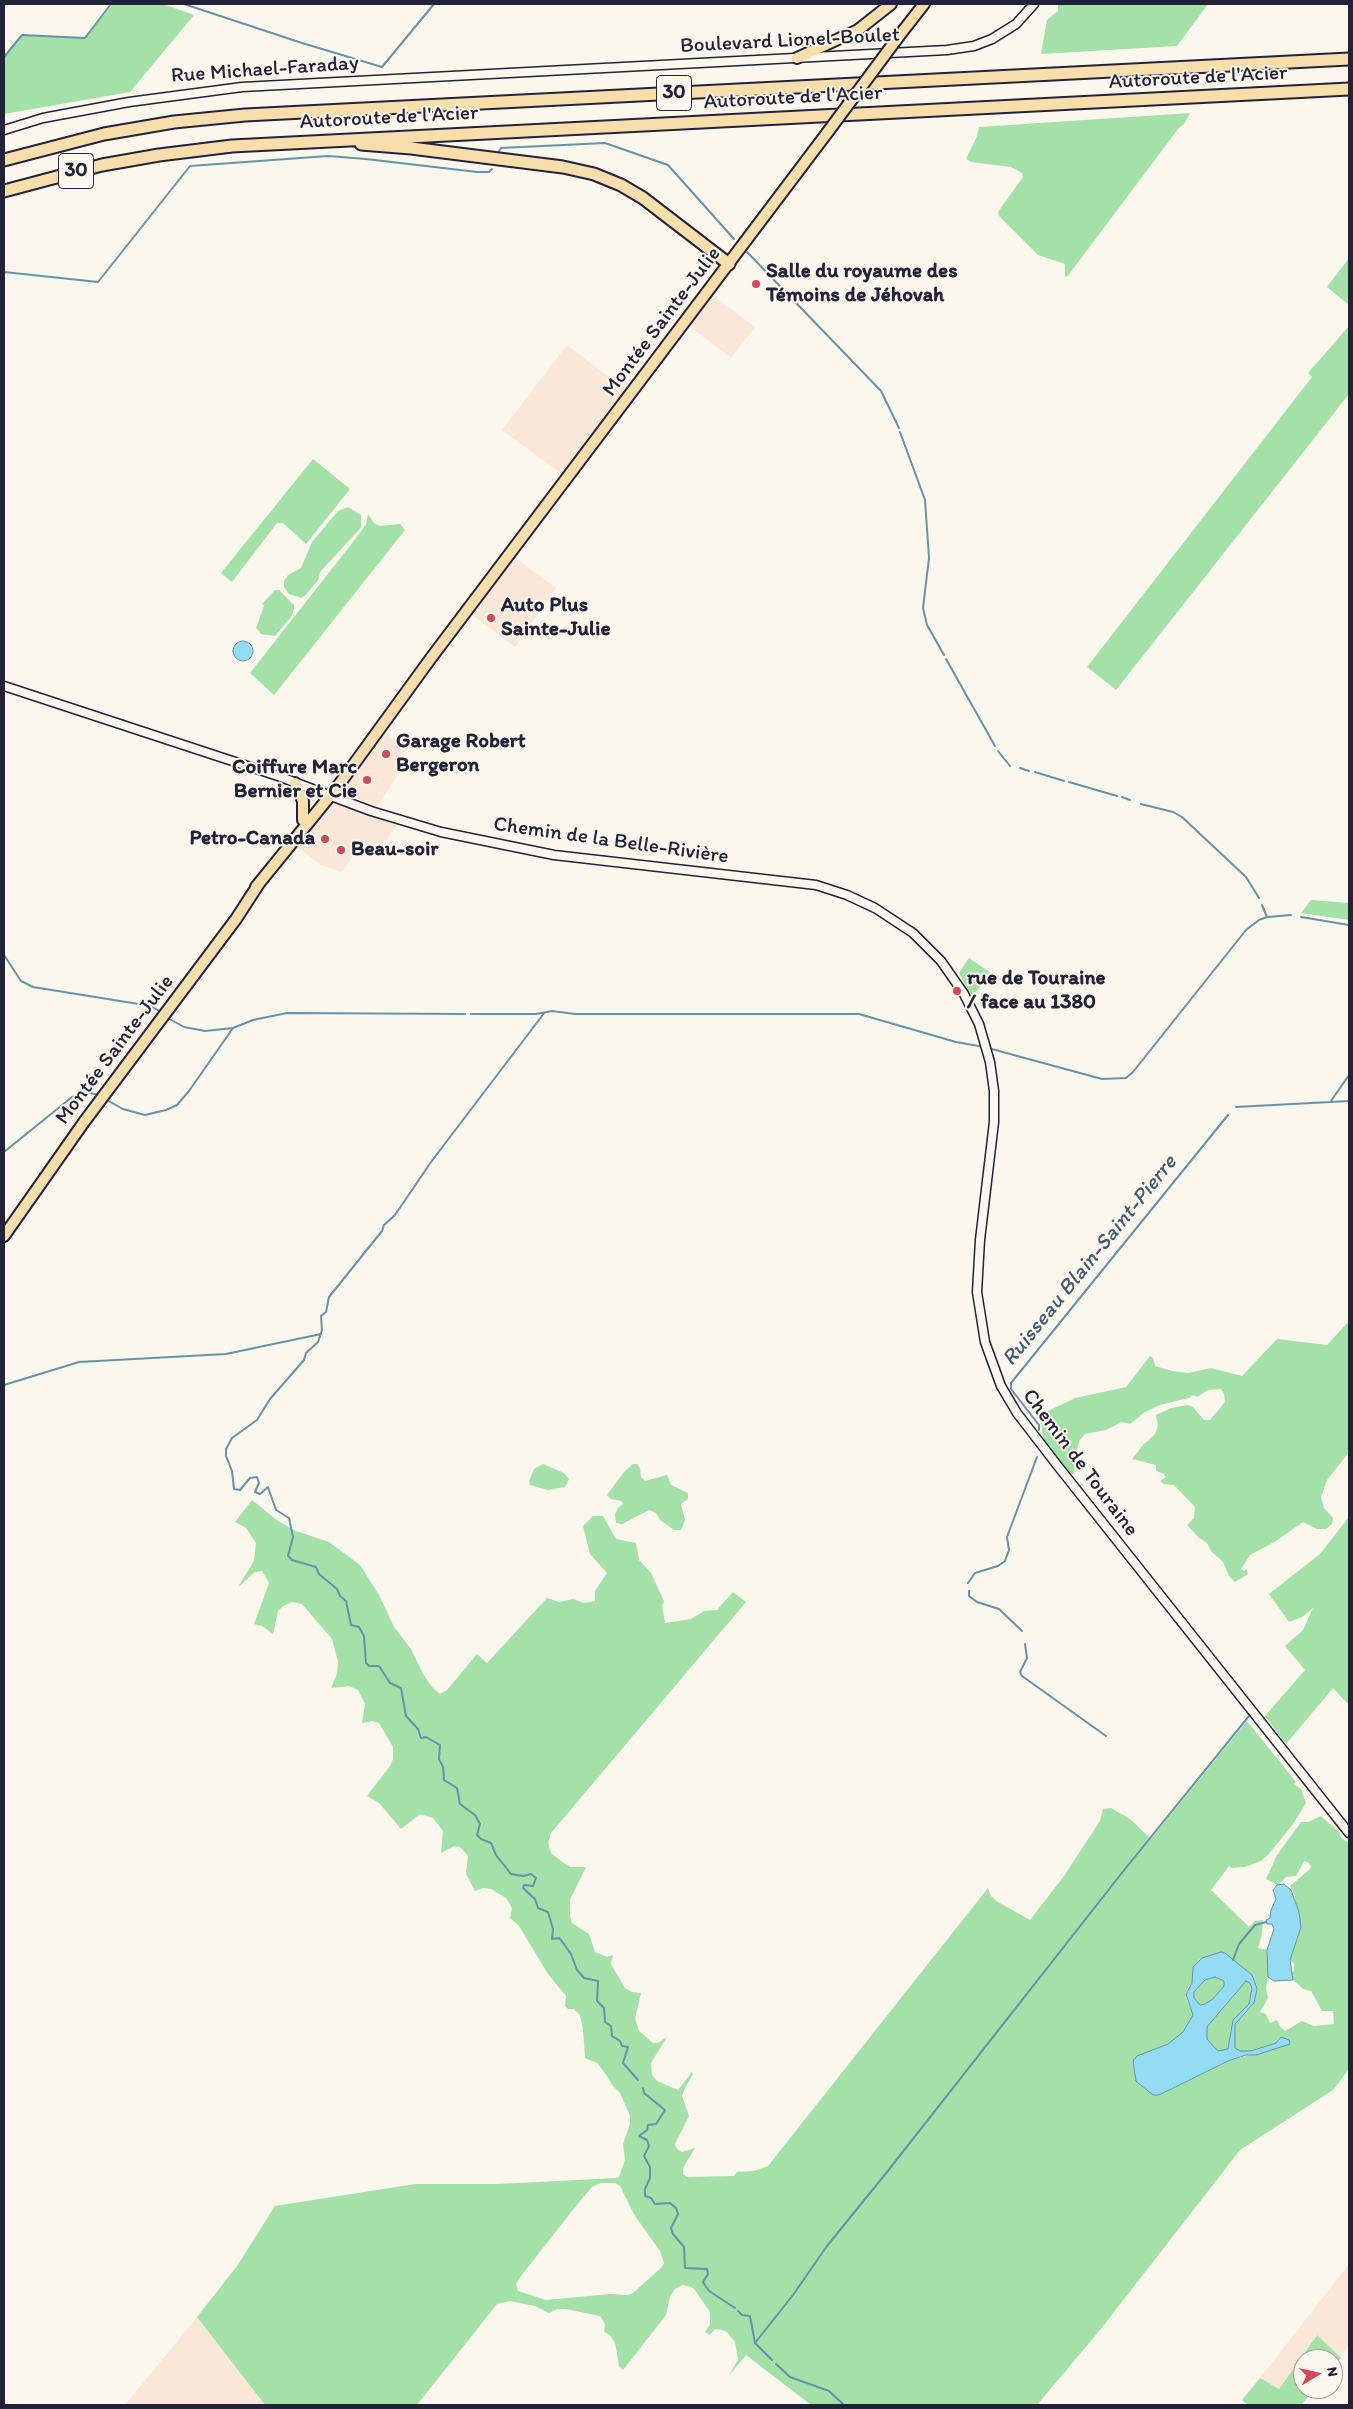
<!DOCTYPE html>
<html>
<head>
<meta charset="utf-8">
<style>
	body { margin:0 }
	#map { position:relative; width:1353px; height:2409px; overflow:hidden; background:#fbf7ec; font-family:Itim,sans-serif }
	canvas { display:block }
	.frame { position:absolute; inset:0; border:5px solid #22223b; pointer-events:none }
	.north { position:absolute; left:1293px; top:2349px; width:50px; height:50px; box-sizing:border-box; background:#fbf7ec; border:1px solid #a4a2a5; border-radius:50%; rotate:81deg; font-size:14px; font-weight:700; line-height:20px; text-align:center; color:#22223b }
	.north::after { content:''; display:block; margin:auto; width:18px; height:22px; background:#d1495b; clip-path:polygon(50% 0,100% 100%,50% 72%,0 100%) }
</style>
</head>
<body>
<div id="map">
<canvas width="1353" height="2409"></canvas>
<div class="frame"></div>
<div class="north">N</div>
</div>
<script>
const g = document.querySelector('canvas').getContext('2d');
g.lineJoin = 'round';
function fill(path, color) { g.fillStyle = color; g.fill(path, 'evenodd'); }
const poly = rows => new Path2D(rows.map(r => 'M' + r).join(''));
function trace(path, color, width, dash) { g.strokeStyle = color; g.lineWidth = width; g.lineCap = dash ? 'butt' : 'round'; g.setLineDash(dash || []); g.stroke(path); }
function drawText(font, color, halo, rows, align = 'center') {
  g.font = font + ' Itim,sans-serif'; g.lineWidth = 4; g.setLineDash([]); g.textBaseline = 'middle'; g.strokeStyle = halo; g.fillStyle = color; for (const [text, x, y, turn = 0] of rows) {
    g.save(); g.translate(x, y); g.rotate((+turn || 0) * Math.PI / 180); g.textAlign = isNaN(turn) ? turn : align; if (halo) g.strokeText(text, 0, 0); g.fillText(text, 0, 0); g.restore();
  }
}
fill(poly([
	[711,294,755,327,731,358,688,325],
	[567,345,627,391,563,475,502,430],
	[514,557,556,588,515,647,471,614],
	[383,731,407,749,396,764,402,769,377,806,349,796,344,788],
	[331,805,340,805,398,824,374,856,357,851,342,872,321,865,296,846,328,806],
	[1349,2264,1349,2345,1340,2357,1316,2335,1279,2389,1260,2378],
	[197,2317,265,2405,125,2405]
]), '#fae7d8');
fill(poly([
	[113,4,163,4,194,15,130,92,4,114,4,58,23,35,85,38],
	[1058,4,1208,4,1177,46,1041,54,1047,20,1058,11],
	[1190,113,1184,124,1178,129,1067,277,1065,276,1065,264,1038,255,999,216,998,212,1023,177,1022,173,1011,167,971,162,966,159,977,136,979,127],
	[1349,258,1349,305,1327,287],
	[1349,326,1349,394,1116,690,1087,667,1312,377,1308,373],
	[313,459,350,489,306,544,283,523,277,523,232,582,221,573],
	[348,507,361,515,361,527,357,532,320,572,318,580,306,595,301,598,289,594,284,587,284,581,288,575,301,568,312,542,338,511],
	[368,514,374,523,380,526,400,524,405,530,274,695,250,673,360,533,366,524],
	[275,590,279,590,294,605,294,609,291,617,275,636,261,634,256,628,264,606,262,604],
	[1311,900,1349,903,1349,920,1301,913],
	[969,958,991,973,972,997,959,973],
	[1349,1321,1349,1452,1327,1480,1321,1497,1324,1508,1333,1518,1332,1524,1326,1529,1317,1529,1303,1522,1276,1541,1250,1555,1241,1569,1244,1571,1247,1569,1248,1574,1235,1582,1229,1576,1223,1562,1211,1551,1207,1543,1199,1538,1187,1525,1194,1518,1195,1507,1174,1485,1164,1484,1160,1481,1166,1477,1164,1474,1156,1471,1156,1465,1132,1459,1143,1445,1155,1434,1158,1426,1156,1415,1171,1408,1187,1405,1193,1407,1204,1420,1210,1420,1225,1402,1224,1394,1221,1389,1208,1390,1197,1397,1193,1395,1189,1398,1160,1405,1145,1412,1130,1424,1122,1422,1106,1430,1085,1434,1079,1441,1075,1461,1074,1473,1071,1476,1044,1442,1041,1422,1046,1412,1075,1398,1126,1387,1150,1356,1153,1358,1155,1366,1172,1371,1188,1373,1211,1368,1242,1376,1277,1339,1327,1345],
	[543,1464,564,1473,569,1479,565,1487,548,1490,530,1485,529,1481,534,1469],
	[633,1464,637,1464,640,1468,641,1477,645,1481,667,1475,671,1485,688,1493,688,1499,681,1504,685,1520,681,1530,674,1530,660,1520,656,1513,649,1510,622,1524,616,1523,615,1514,618,1508,623,1504,621,1501,611,1499,607,1495,624,1472],
	[252,1500,278,1521,296,1531,329,1542,360,1565,379,1595,394,1627,411,1649,423,1674,432,1687,440,1694,447,1690,477,1654,487,1663,547,1598,559,1602,573,1599,584,1603,595,1601,595,1591,607,1573,590,1554,583,1526,593,1516,603,1516,616,1539,636,1543,639,1560,651,1573,664,1601,662,1606,665,1623,691,1619,704,1611,717,1610,733,1592,746,1602,551,1833,548,1843,551,1853,561,1861,570,1867,586,1867,570,1900,570,1916,572,1923,589,1934,595,1952,607,1957,613,1955,611,1964,625,1988,632,1992,641,1993,635,2018,639,2031,653,2043,658,2043,667,2037,651,2063,652,2075,657,2081,678,2090,692,2072,693,2074,685,2088,682,2096,689,2116,675,2144,677,2149,682,2152,695,2148,683,2168,683,2174,687,2177,734,2176,737,2172,754,2171,768,2166,988,1888,991,1896,998,1902,1030,1920,1064,1876,1100,1821,1103,1809,1111,1808,1130,1819,1151,1839,1247,1721,1296,1782,1294,1784,1301,1789,1306,1803,1293,1824,1268,1855,1261,1861,1245,1867,1231,1868,1229,1866,1211,1890,1249,1927,1255,1921,1263,1920,1262,1934,1258,1948,1267,1950,1269,1968,1266,1988,1268,1998,1260,2012,1266,2014,1270,2023,1277,2020,1280,2027,1285,2031,1302,2021,1314,2026,1334,2024,1333,2011,1322,2011,1311,1991,1303,1989,1293,1980,1291,1973,1294,1971,1294,1964,1290,1960,1293,1950,1295,1896,1290,1886,1309,1870,1311,1867,1309,1863,1304,1861,1296,1876,1286,1877,1278,1885,1266,1879,1277,1855,1301,1822,1308,1822,1321,1816,1339,1832,1342,1839,1349,1843,1349,2069,1333,2090,1240,2150,1100,2330,1037,2405,811,2405,746,2355,728,2377,738,2360,735,2342,727,2332,722,2330,715,2329,709,2335,705,2332,710,2324,710,2312,694,2289,689,2286,682,2285,675,2289,670,2296,666,2315,623,2370,619,2366,615,2343,610,2335,604,2332,605,2324,600,2316,566,2309,557,2309,549,2313,535,2306,510,2301,497,2304,417,2405,265,2405,197,2317,237,2266,275,2206,415,2184,498,2184,616,2178,619,2177,625,2160,623,2144,630,2124,630,2116,620,2093,613,2086,605,2073,597,2063,585,2058,583,2029,580,2015,574,2009,568,2009,565,2006,566,1996,548,1974,519,1926,510,1918,512,1908,506,1898,491,1889,483,1888,475,1891,466,1874,468,1856,460,1847,454,1846,441,1853,443,1831,433,1818,420,1814,401,1829,379,1803,367,1796,390,1766,393,1759,393,1747,379,1723,372,1721,362,1723,365,1704,358,1690,349,1686,331,1688,337,1674,338,1662,332,1639,302,1604,293,1602,283,1606,278,1611,273,1634,262,1626,254,1624,269,1583,262,1571,255,1572,238,1587,254,1561,256,1543,246,1528,235,1522],
	[1218,1953,1234,1960,1234,1962,1252,1975,1257,1989,1252,2006,1235,2024,1235,2048,1240,2051,1251,2051,1276,2043,1279,2038,1287,2045,1228,2061,1159,2095,1147,2090,1136,2081,1133,2061,1137,2056,1168,2044,1183,2032,1193,2015,1186,1997,1188,1987,1192,1983,1193,1967,1200,1959],
	[601,2183,615,2183,620,2186,635,2216,660,2251,664,2263,662,2267,632,2294,626,2295,610,2294,546,2300,518,2291,516,2284,521,2276,579,2202,592,2187],
	[1349,1517,1349,1705,1333,1688,1286,1744,1265,1716,1305,1670,1285,1646,1303,1630,1313,1608,1302,1617,1289,1622,1269,1594,1320,1554],
	[1215,1977,1224,1981,1224,1986,1213,1999,1205,2004,1200,2005,1194,1998,1194,1992,1205,1980],
	[1246,1981,1250,1983,1252,1993,1249,2005,1233,2020,1228,2049,1218,2051,1207,2039,1207,2027],
	[1317,2335,1341,2358,1333,2367,1333,2359,1303,2359,1303,2389,1315,2389,1301,2405,1248,2405,1242,2400,1260,2378,1279,2389]
]), '#a3e1a9');
const water = poly([
	'233 651a10 10 0 1 1 20 0a10 10 0 1 1-20 0Z',
	[1277,1885,1284,1884,1291,1890,1299,1912,1301,1927,1290,1960,1293,1980,1274,1981,1268,1977,1267,1950,1274,1929,1272,1924,1267,1924,1266,1920,1270,1918,1271,1910,1276,1899,1273,1890,1277,1885],
	[1221,1952,1225,1953,1252,1975,1257,1989,1254,2003,1235,2024,1235,2048,1240,2051,1251,2051,1276,2043,1281,2037,1289,2040,1290,2044,1256,2055,1246,2055,1228,2061,1159,2095,1153,2095,1136,2081,1133,2061,1137,2056,1168,2044,1183,2032,1193,2015,1186,1994,1192,1983,1193,1967,1202,1958,1221,1952],
	[1215,1977,1224,1981,1224,1986,1213,1999,1205,2004,1200,2005,1194,1998,1194,1992,1205,1980,1215,1977],
	[1246,1981,1250,1983,1252,1989,1249,2004,1233,2020,1228,2049,1218,2051,1207,2039,1207,2027,1246,1981]
]);
fill(water, '#93dcf4');
trace(water, '#6692aa', 1);
trace(poly([
	[184,4,302,43,382,67,434,4],
	[4,57,22,35,85,38,111,4],
	[499,151,501,148,605,143,668,165,734,239],
	[747,252,881,391,899,428],
	[4,272,98,282,190,166,328,156,366,159,477,172,489,172,492,169],
	[900,432,925,500,929,558,923,608,927,625,944,655],
	[946,659,995,746],
	[998,751,1010,766],
	[1020,768,1029,771],
	[1035,772,1064,781],
	[1069,782,1117,796],
	[1122,797,1130,800],
	[1141,804,1173,812,1182,817,1246,877,1259,898],
	[1262,905,1267,917],
	[1301,917,1349,925],
	[4,955,21,981,33,987,151,1006,161,1012],
	[545,1012,431,1162,395,1215,384,1225,382,1231,329,1297,326,1312,321,1316,322,1330,318,1342,306,1353,304,1360,270,1399,257,1420,232,1438,226,1449,226,1456,232,1471,234,1489,240,1490,250,1478,257,1477,259,1483,255,1492,260,1494,268,1487,276,1510,289,1518,293,1537,288,1556,292,1560,316,1567,319,1574,337,1589,340,1596,346,1601,351,1625,359,1627,364,1636,366,1663,369,1666,379,1666,390,1683,401,1688,406,1716,418,1729,421,1738,426,1737,440,1745,439,1759,443,1767,444,1780,457,1788,460,1804,475,1815,480,1824,477,1835,481,1839,491,1843,496,1855,511,1874,523,1876,531,1874,536,1878,533,1886,524,1885,523,1888,535,1899,538,1908,548,1912,553,1929,552,1939,559,1938,561,1940,571,1954,577,1970,584,1978,598,1981,597,2001,604,2008,605,2022,611,2026,612,2036,620,2041,622,2046,628,2047,623,2063,638,2080],
	[471,1014,536,1014,552,1011,575,1014,859,1014,956,1042,984,1047],
	[166,1017,184,1027,205,1031,233,1028,253,1020,287,1013,465,1014],
	[988,1048,1102,1079,1126,1078,1133,1072,1246,930,1259,920,1267,917,1291,915],
	[105,1099,123,1109,145,1115,166,1110,177,1105,189,1091,233,1028],
	[1331,1101,1349,1075],
	[1236,1107,1349,1101],
	[4,1152,72,1097,86,1092,99,1095],
	[4,1385,79,1362,226,1354,321,1334],
	[1039,1430,1039,1425,1011,1389,1011,1383,1228,1115],
	[968,1583,975,1573,998,1566,1005,1561,1009,1550,1007,1537,1037,1457],
	[969,1591,969,1596,977,1602,999,1609,1022,1631],
	[1025,1644,1027,1658,1020,1672,1022,1676,1106,1736],
	[1233,1960,1239,1944,1255,1925,1266,1922],
	[643,2088,644,2093,665,2110,656,2124,648,2125,647,2130,639,2136,647,2140,649,2146,644,2156,650,2167,650,2178,645,2189,645,2196,651,2198,655,2204,670,2203,676,2208,678,2214,671,2228,673,2234,684,2247,685,2268,707,2269,708,2274,703,2282,709,2291,735,2308],
	[738,2311,742,2315,750,2316,755,2343,772,2360],
	[755,2343,793,2295,827,2246,887,2172,1121,1874,1249,1716],
	[776,2364,790,2377,829,2391,844,2405]
]), '#6692aa', 2);
const minor = poly([
	[4,130,43,118,129,102,242,87,947,50,974,46,992,39,1016,24,1034,4],
	[4,686,278,776,371,811,441,832,554,855,816,885,847,895,875,908,913,933,941,961,964,994,979,1024,990,1062,994,1091,994,1122,980,1240,977,1292,985,1342,1001,1386,1017,1413,1057,1465,1349,1833]
]);
const major = poly([
	[899,36,924,4],
	[797,58,858,30,891,4],
	[295,783,303,801,303,820],
	[256,887,338,786,431,658,827,133],
	[4,1236,84,1122,236,919,260,882]
]);
const highway = poly([
	[361,144,411,148,563,167,594,174,621,185,643,198,729,264],
	[4,160,104,134,174,122,245,115,1349,59],
	[4,191,102,165,159,155,232,146,1349,89]
]);
trace(minor, '#22223b', 11);
trace(major, '#22223b', 14);
trace(highway, '#22223b', 15);
trace(minor, '#fbf7ec', 8);
trace(major, '#f8deab', 10);
trace(highway, '#f8deab', 11);
const majorBridge = poly([
	[827,133,899,36]
]);
trace(majorBridge, '#22223b', 14, []);
trace(majorBridge, '#f8deab', 10);
for (const [x, y, r, color] of [
	[756,284,5,"#d1495b"],
	[491,618,5,"#d1495b"],
	[386,754,5,"#d1495b"],
	[367,780,5,"#d1495b"],
	[325,839,5,"#d1495b"],
	[341,850,5,"#d1495b"],
	[957,991,5,"#d1495b"]
]) { const dot = new Path2D(); dot.arc(x, y, r, 0, 2 * Math.PI); g.fillStyle = color; g.fill(dot); trace(dot, '#fbf7ec', 2); }
for (const [x, y, w] of [
	[674,93,35],
	[76,171,35]
]) { const box = new Path2D(); box.roundRect(x - w / 2, y - 17.5, w, 35, 4); g.fillStyle = '#fbf7ec'; g.fill(box); trace(box, '#22223b', 1); }
drawText('bold 20px', '#22223b', null, [
	["30",674,93],
	["30",76,171]
]);
drawText('21px', '#22223b', '#fbf7ec', [
	["Boulevard Lionel-Boulet",790,41,-3],
	["Rue Michael-Faraday",265,70,-4],
	["Autoroute de l'Acier",1198,78,-3],
	["Autoroute de l'Acier",793,98,-3],
	["Autoroute de l'Acier",389,118,-3],
	["Montée Sainte-Julie",662,322,-53],
	["Chemin de la Belle-Rivière",611,841,8],
	["Montée Sainte-Julie",115,1050,-53],
	["Chemin de Touraine",1080,1463,53]
]);
drawText('bold 21px', '#22223b', '#fbf7ec', [
	["Salle du royaume des",766,272],
	["Témoins de Jéhovah",766,296],
	["Auto Plus",501,606],
	["Sainte-Julie",501,630],
	["Garage Robert",396,742],
	["Bergeron",396,766],
	["Coiffure Marc",357,768,"right"],
	["Bernier et Cie",357,792,"right"],
	["Petro-Canada",315,839,"right"],
	["Beau-soir",351,850],
	["rue de Touraine",967,979],
	["/ face au 1380",967,1003]
], 'left');
drawText('italic 22px', '#445a72', '#fbf7ec', [
	["Ruisseau Blain-Saint-Pierre",1090,1261,-51]
]);
</script>
</body>
</html>
